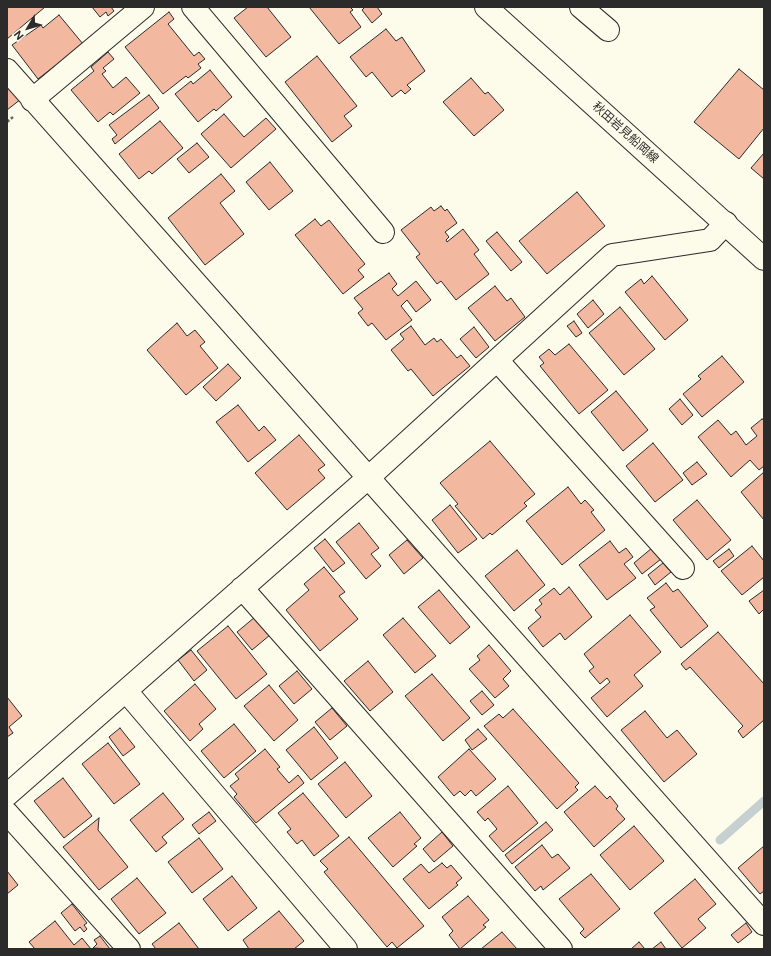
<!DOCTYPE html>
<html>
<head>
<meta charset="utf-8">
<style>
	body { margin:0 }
	#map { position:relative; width:771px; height:956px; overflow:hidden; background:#fdfbea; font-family:"DM Sans",sans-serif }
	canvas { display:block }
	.frame { position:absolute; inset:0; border:8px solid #2b2b2b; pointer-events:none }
	.north { position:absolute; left:8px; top:8px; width:40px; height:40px; -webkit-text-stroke:3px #fdfbea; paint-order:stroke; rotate:232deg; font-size:11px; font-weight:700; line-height:16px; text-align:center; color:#2b2b2b }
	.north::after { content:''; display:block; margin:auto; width:14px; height:18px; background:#2b2b2b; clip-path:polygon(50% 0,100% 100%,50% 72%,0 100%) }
</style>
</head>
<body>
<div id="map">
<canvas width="771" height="956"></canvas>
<div class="frame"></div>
<div class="north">N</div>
</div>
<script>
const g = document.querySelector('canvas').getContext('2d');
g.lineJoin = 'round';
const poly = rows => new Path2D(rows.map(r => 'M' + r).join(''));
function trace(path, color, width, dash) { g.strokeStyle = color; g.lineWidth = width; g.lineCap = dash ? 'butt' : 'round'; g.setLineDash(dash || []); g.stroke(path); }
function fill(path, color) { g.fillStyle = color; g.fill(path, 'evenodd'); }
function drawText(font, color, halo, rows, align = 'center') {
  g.font = font + ' "DM Sans","Noto Sans JP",sans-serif'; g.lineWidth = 3; g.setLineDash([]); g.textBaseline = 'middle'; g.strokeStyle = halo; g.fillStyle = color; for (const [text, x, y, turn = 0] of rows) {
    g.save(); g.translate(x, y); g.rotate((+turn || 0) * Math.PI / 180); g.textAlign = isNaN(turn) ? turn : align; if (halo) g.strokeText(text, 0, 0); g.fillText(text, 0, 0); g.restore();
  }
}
trace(poly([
	[720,840,764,801]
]), '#c7d0d0', 9);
const building = poly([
	[7,7,45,7,7,39,7,7],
	[92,7,111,7,114,11,108,16,106,12,100,17,92,7],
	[248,7,267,7,291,37,266,57,234,18,248,7],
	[309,7,350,7,353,10,350,12,361,27,339,44,309,7],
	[365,7,377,7,382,14,372,23,362,10,365,7],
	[169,12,174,19,168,24,194,56,199,52,205,59,198,64,201,68,188,78,186,76,163,94,125,47,169,12],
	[59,15,83,44,38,79,12,45,41,25,43,28,59,15],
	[386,29,396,41,402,37,425,71,407,85,411,89,405,94,401,90,392,97,372,72,366,77,350,57,386,29],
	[108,52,114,59,103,68,106,71,102,74,113,88,126,77,140,93,113,115,110,112,98,122,71,90,94,71,91,67,108,52],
	[317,56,357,106,344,116,352,126,332,142,285,82,317,56],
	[739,69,764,90,764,128,739,159,694,122,739,69],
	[210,70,232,97,216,111,214,109,198,122,175,94,191,81,193,84,210,70],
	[471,78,485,94,488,92,504,110,474,136,443,102,471,78],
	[7,84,21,99,7,110,7,84],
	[149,95,159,108,115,144,112,139,117,135,109,125,149,95],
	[224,114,244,137,266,118,276,129,231,168,201,134,224,114],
	[160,121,183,148,152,174,149,171,139,179,119,154,160,121],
	[197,143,209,157,189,173,177,159,197,143],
	[764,153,764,179,751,168,764,153],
	[270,162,293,191,269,210,246,182,270,162],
	[221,174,235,191,220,203,244,234,205,265,168,218,221,174],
	[577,192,605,226,547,274,519,241,577,192],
	[441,206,445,211,447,209,457,223,445,232,449,237,446,240,447,242,463,229,479,250,474,254,489,274,456,300,441,281,437,284,416,257,420,254,401,230,431,207,434,211,441,206],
	[315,219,321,226,329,220,365,264,358,270,364,277,343,294,295,235,315,219],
	[497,232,522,262,511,271,486,241,497,232],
	[389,273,397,284,392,289,398,296,416,281,431,300,416,312,407,300,401,306,412,320,386,340,372,323,368,326,358,313,363,309,354,298,389,273],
	[652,276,688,320,665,340,625,292,641,279,644,284,652,276],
	[495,286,507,301,511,298,525,317,495,341,468,308,495,286],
	[593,300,604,314,588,328,577,314,593,300],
	[620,307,655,349,624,375,589,333,620,307],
	[574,321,582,333,576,337,567,326,574,321],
	[177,323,187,336,195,330,205,342,200,346,218,368,186,395,147,350,177,323],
	[411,326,425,345,434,338,437,342,441,339,457,358,461,355,470,366,433,396,411,369,408,371,391,350,404,339,400,334,411,326],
	[474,327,489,347,476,358,460,339,474,327],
	[569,344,608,390,579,414,540,366,544,363,539,357,549,349,555,355,569,344],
	[722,356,744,382,702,417,683,394,701,379,698,376,722,356],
	[228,364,241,378,216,401,203,387,228,364],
	[616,391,648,430,623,451,591,412,616,391],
	[680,399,693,415,682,425,669,409,680,399],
	[238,405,259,431,264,426,276,440,248,462,216,422,238,405],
	[762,419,764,420,764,466,759,470,750,460,731,477,698,437,718,420,731,435,736,431,746,445,757,436,751,428,762,419],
	[299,435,325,465,318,470,325,478,287,510,255,473,299,435],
	[490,441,535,494,524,503,527,506,492,535,490,533,483,539,455,506,458,504,440,483,490,441],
	[653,443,683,480,655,502,626,466,653,443],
	[697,462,707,474,692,485,683,473,697,462],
	[764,472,764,520,741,492,764,472],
	[568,487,581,504,585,500,594,510,591,512,605,530,562,565,526,521,568,487],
	[697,500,731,540,707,560,673,520,697,500],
	[450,505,477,539,458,553,432,520,450,505],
	[359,523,379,548,371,554,381,566,366,579,336,542,359,523],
	[325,539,345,563,333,572,314,548,325,539],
	[407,540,423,558,404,574,389,555,407,540],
	[610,541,619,553,626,548,633,557,624,564,636,578,607,600,579,565,610,541],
	[752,546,764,561,764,577,742,595,721,571,752,546],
	[652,548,661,559,642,574,634,563,652,548],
	[729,549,734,556,719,568,713,561,729,549],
	[517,550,545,585,514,611,485,576,517,550],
	[663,563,671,572,655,585,648,575,663,563],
	[324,567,345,592,339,596,358,619,320,651,286,610,309,590,304,584,324,567],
	[666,583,673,592,678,589,708,626,681,648,650,610,655,607,647,598,666,583],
	[569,587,592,617,565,640,560,633,543,647,528,628,541,617,535,610,542,604,539,600,554,588,560,595,569,587],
	[439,590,470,627,450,644,418,607,439,590],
	[764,590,764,612,763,610,759,614,749,601,764,590],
	[630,615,661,652,634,675,643,686,607,717,591,698,610,682,607,678,600,684,589,671,594,667,584,654,630,615],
	[255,617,270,635,252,650,237,632,255,617],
	[403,618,436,656,415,673,383,635,403,618],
	[228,626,267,674,236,699,197,651,228,626],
	[718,632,764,684,764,720,743,738,738,731,743,726,690,667,686,670,681,664,718,632],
	[489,645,511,671,503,679,509,686,495,698,469,669,480,660,477,656,489,645],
	[191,650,207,670,194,681,178,660,191,650],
	[368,661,393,692,370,711,344,681,368,661],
	[297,671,312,689,294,704,279,686,297,671],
	[432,674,470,718,443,741,405,696,432,674],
	[195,684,216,709,199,724,203,729,190,741,164,711,195,684],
	[269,685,298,720,274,741,244,706,269,685],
	[482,691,494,705,482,715,470,701,482,691],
	[7,697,22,716,9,727,13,733,7,737,7,697],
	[332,708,347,726,330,740,315,722,332,708],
	[513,709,579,783,575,787,578,790,557,809,484,726,499,714,503,718,513,709],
	[645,711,667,738,677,730,697,754,664,782,621,730,645,711],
	[234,724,256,751,224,778,201,751,234,724],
	[314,727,338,758,311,780,286,750,314,727],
	[120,728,135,747,123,756,109,737,120,728],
	[478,729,487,739,472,750,465,740,478,729],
	[108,743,140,784,114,804,82,764,108,743],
	[265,749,280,767,277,769,289,783,298,775,304,783,256,823,234,797,237,794,230,786,239,779,235,774,265,749],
	[469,749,496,779,476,796,471,790,465,796,460,791,454,796,438,777,469,749],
	[345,762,372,796,346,818,318,784,345,762],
	[63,778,92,816,64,838,34,801,63,778],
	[508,786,538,823,503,852,489,836,497,829,488,818,485,821,477,812,508,786],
	[595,786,607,799,610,796,618,806,616,809,625,819,594,847,564,812,595,786],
	[163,793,184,819,162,837,167,843,156,852,130,820,163,793],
	[303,793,339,836,314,856,302,840,297,844,287,832,291,829,278,813,303,793],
	[209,812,216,821,199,834,192,825,209,812],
	[400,812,421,838,414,844,417,846,393,867,368,838,400,812],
	[99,818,98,830,128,867,99,890,63,847,99,818],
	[546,822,553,830,512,864,505,855,546,822],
	[634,826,664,861,630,890,600,855,634,826],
	[442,832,453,846,434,862,423,849,442,832],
	[349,837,424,926,397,948,392,942,387,947,324,872,328,869,320,861,349,837],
	[199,838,223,869,192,893,168,862,199,838],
	[542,845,552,858,558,854,570,868,543,890,541,886,535,891,515,867,542,845],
	[764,846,764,891,760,894,738,868,764,846],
	[442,863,447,868,451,865,462,878,456,883,458,885,429,909,403,879,421,864,429,873,442,863],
	[7,871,18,885,7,894,7,871],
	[591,874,620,909,585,938,580,933,584,929,559,899,591,874],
	[232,876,257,908,228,931,203,899,232,876],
	[137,878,166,913,139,934,111,899,137,878],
	[695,879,716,904,698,919,706,928,682,948,654,913,695,879],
	[468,896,489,920,483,925,486,927,460,949,449,935,453,931,442,917,468,896],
	[72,904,87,923,84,925,87,929,84,932,80,927,75,931,61,913,72,904],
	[279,911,304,941,294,949,249,949,243,940,279,911],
	[55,921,74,945,82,938,91,949,35,949,29,942,55,921],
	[179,923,199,949,156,949,152,944,179,923],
	[746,923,752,932,738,943,731,935,746,923],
	[502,932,517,949,481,949,502,932],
	[100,936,110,949,93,948,97,944,94,940,100,936],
	[639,942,645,949,631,949,639,942],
	[661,942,666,949,652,949,661,942]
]);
fill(building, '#f2b8a0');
trace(building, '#2b2b2b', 1);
const minor = poly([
	[193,7,383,232],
	[581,7,608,30],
	[7,70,764,924],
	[32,100,143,7],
	[497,360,683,568],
	[242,588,561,949],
	[126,691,346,949],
	[7,795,368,478,612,255,710,240,726,223],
	[7,813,129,949]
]);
const major = poly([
	[486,7,764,259]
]);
trace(minor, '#2b2b2b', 24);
trace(major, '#2b2b2b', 24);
trace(poly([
	[7,122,13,117]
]), '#6a6964', 2.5, [3, 2]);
trace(minor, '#fdfbea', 22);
trace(major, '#fdfbea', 22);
drawText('12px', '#2b2b2b', '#fdfbea', [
	["秋田岩見船岡線",625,133,42]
]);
</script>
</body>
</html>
